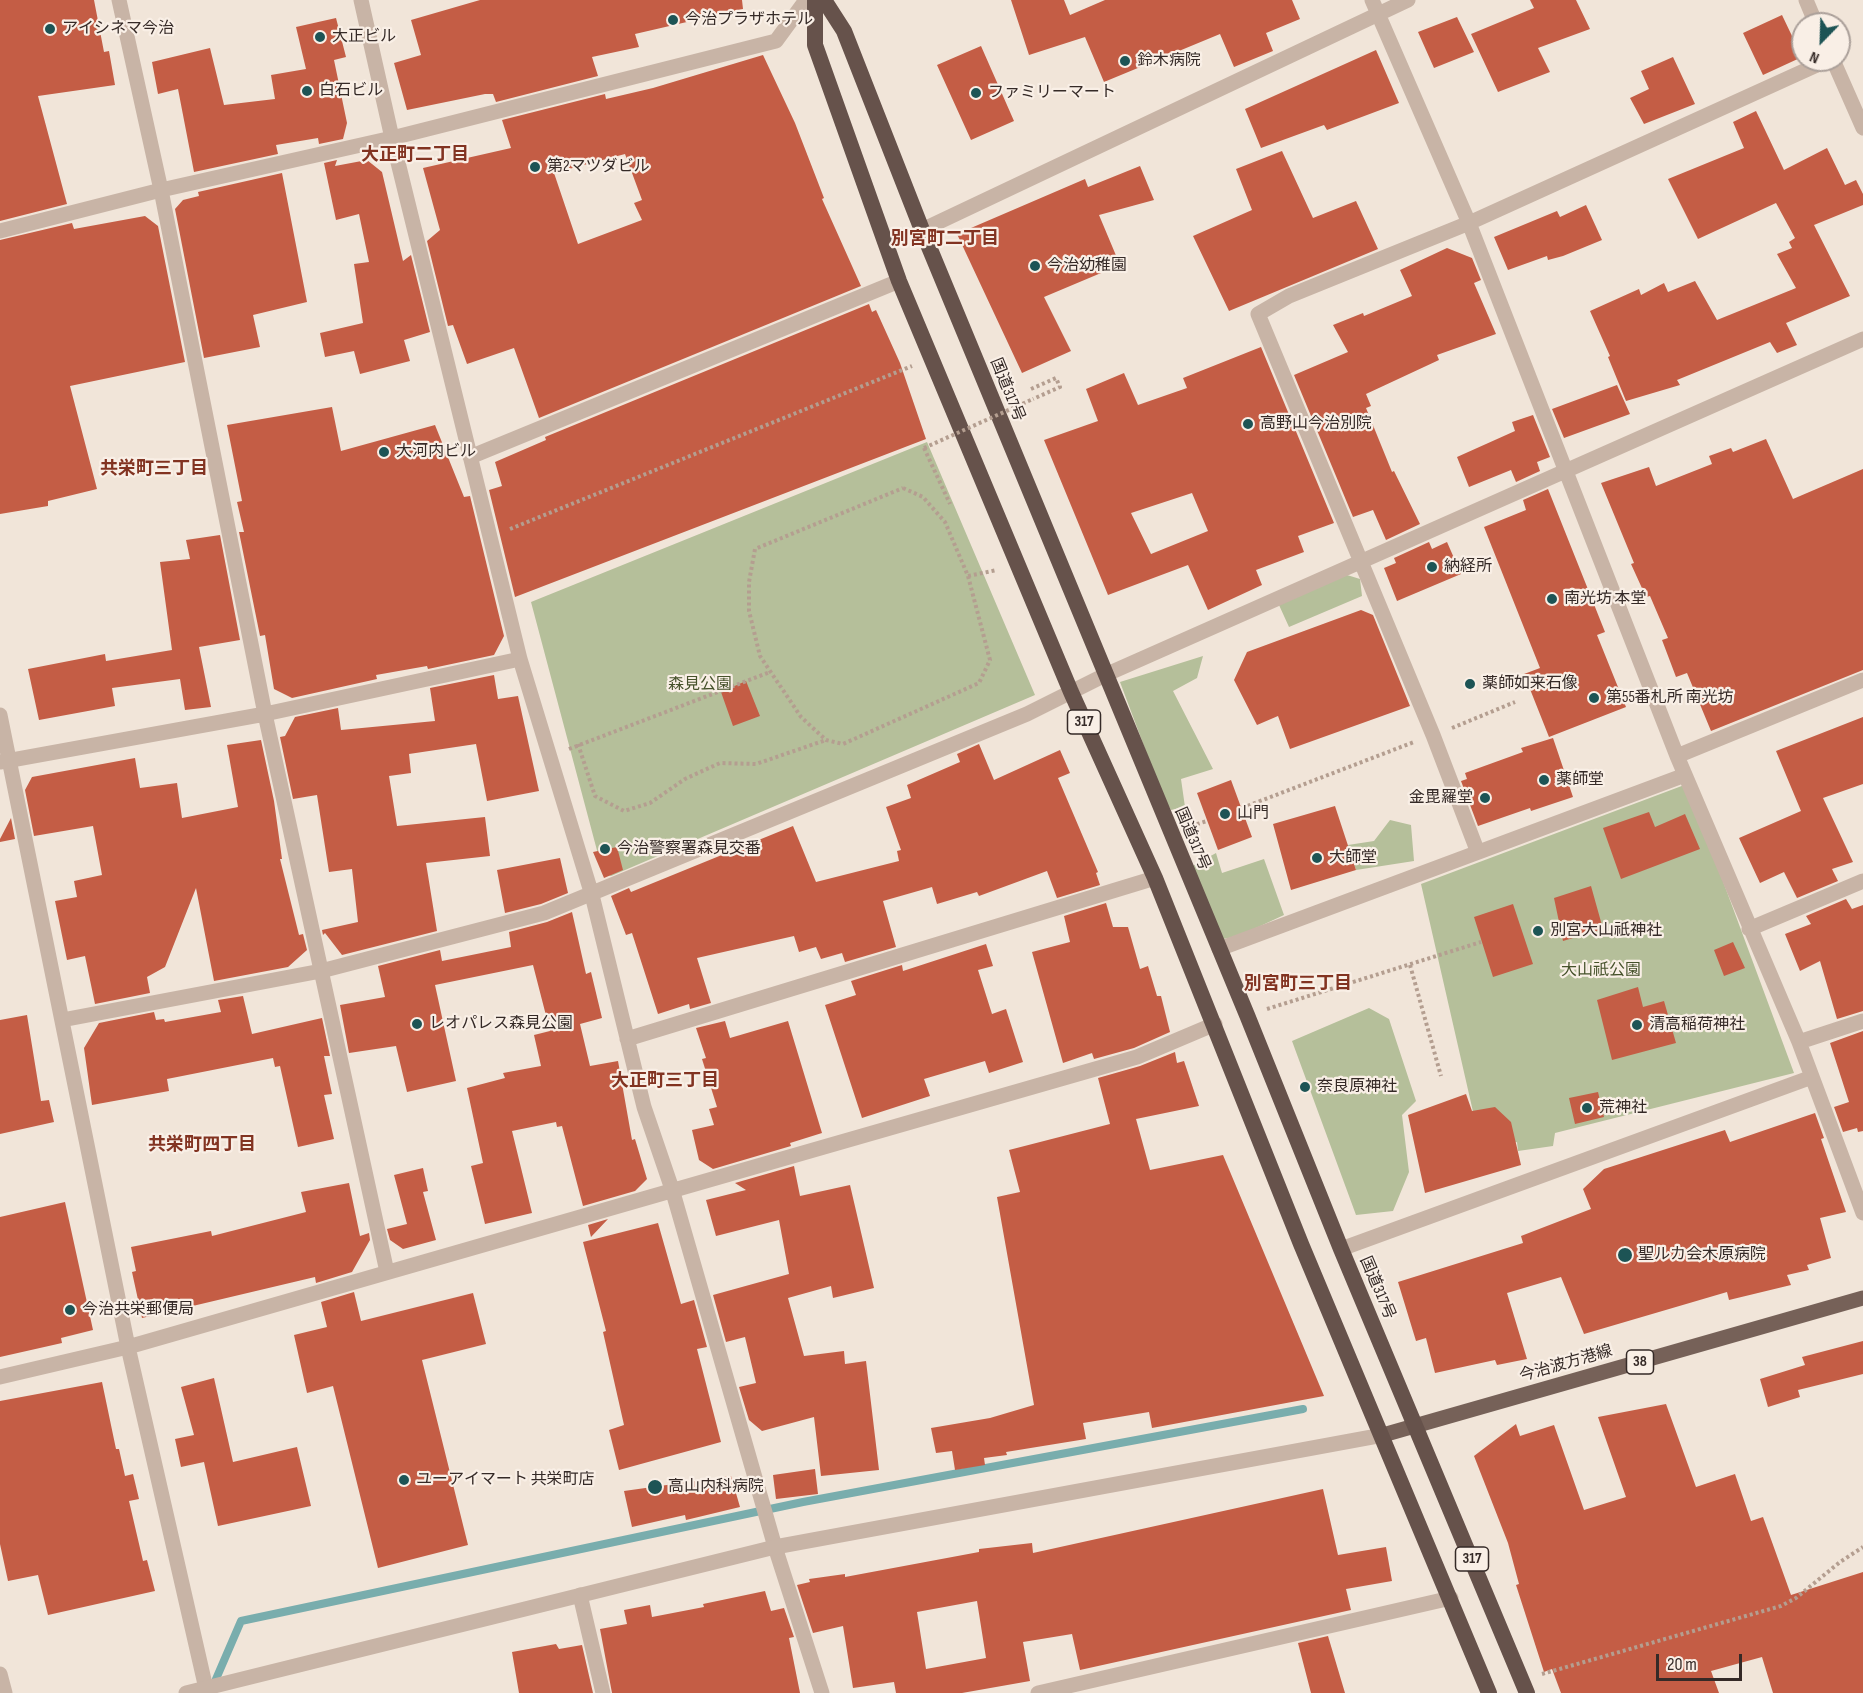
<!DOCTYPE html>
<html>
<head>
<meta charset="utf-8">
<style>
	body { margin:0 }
	#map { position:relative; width:1863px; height:1693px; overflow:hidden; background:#f1e5d9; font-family:"Sofia Sans Condensed",sans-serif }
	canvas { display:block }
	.north { position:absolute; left:1791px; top:12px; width:60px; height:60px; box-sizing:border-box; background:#f9efe6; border:2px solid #aba09a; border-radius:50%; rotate:203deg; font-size:16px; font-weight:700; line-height:24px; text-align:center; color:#352a27 }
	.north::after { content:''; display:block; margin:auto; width:21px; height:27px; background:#1d5455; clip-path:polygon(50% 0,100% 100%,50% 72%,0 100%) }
	.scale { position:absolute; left:1656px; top:1654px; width:86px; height:27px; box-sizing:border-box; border:3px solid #352a27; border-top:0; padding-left:8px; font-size:18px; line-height:21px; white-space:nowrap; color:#352a27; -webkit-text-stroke:4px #f9efe6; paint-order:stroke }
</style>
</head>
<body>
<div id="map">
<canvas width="1863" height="1693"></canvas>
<div class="north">N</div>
<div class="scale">20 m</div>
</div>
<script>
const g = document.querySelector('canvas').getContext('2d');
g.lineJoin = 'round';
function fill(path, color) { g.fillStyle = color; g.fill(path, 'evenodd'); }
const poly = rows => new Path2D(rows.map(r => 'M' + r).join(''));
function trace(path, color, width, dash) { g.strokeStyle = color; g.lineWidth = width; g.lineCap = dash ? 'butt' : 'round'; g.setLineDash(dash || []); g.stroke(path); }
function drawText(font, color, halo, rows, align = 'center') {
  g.font = font + ' "Sofia Sans Condensed","Noto Sans JP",sans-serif'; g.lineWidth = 4.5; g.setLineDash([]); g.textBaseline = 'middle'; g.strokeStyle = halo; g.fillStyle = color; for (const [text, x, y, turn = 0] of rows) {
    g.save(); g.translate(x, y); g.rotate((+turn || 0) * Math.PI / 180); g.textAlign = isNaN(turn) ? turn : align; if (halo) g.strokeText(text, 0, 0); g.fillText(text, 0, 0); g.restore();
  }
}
fill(poly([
	[927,442,1035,695,611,876,603,873,531,602],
	[1347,575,1360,579,1362,596,1289,627,1279,605],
	[1203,656,1197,678,1173,691,1213,769,1181,779,1185,807,1171,810,1162,794,1120,682],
	[1687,784,1794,1073,1555,1133,1553,1146,1518,1151,1517,1142,1482,1151,1421,884],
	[1390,820,1411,825,1414,861,1356,870,1348,845,1374,841],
	[1216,853,1222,873,1264,859,1284,915,1239,936,1218,940,1189,868],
	[1369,1008,1389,1019,1416,1101,1402,1115,1409,1172,1393,1211,1356,1215,1292,1041]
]), '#b5bf9a');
trace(poly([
	[213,1686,241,1621,803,1502,1303,1409]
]), '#79adad', 8);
fill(poly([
	[0,0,94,0,104,52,109,51,115,85,38,96,67,204,0,221],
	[480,0,742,0,743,9,635,34,639,47,592,57,598,76,496,102,493,94,485,94,407,110,394,63,421,55,411,20],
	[1011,0,1064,0,1070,15,1105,0,1292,0,1300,19,1266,33,1273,51,1234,67,1220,34,1104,82,1085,37,1029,55],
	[1530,0,1576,0,1590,29,1538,48,1550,72,1498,92,1471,34,1534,8],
	[1782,15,1802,57,1763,75,1743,33],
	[1457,17,1474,52,1434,68,1418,32],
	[336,18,346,57,334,60,347,123,343,139,319,144,318,138,276,145,278,154,194,172,178,89,158,94,152,62,210,48,224,105,275,99,271,75,306,69,296,27],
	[981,46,1014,121,971,140,937,65],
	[1376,50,1399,103,1327,130,1324,125,1261,148,1245,109],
	[763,55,795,123,824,198,822,199,861,286,539,418,514,348,467,364,453,325,448,326,427,241,440,230,423,168,511,148,502,120,605,94,606,99,653,88],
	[625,154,642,200,634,203,642,220,578,244,554,173],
	[1673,57,1695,104,1644,124,1630,98,1649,89,1641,71],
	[1756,111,1784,170,1827,148,1845,185,1856,180,1863,194,1863,205,1814,225,1850,296,1786,323,1797,345,1777,353,1770,342,1677,380,1680,385,1626,401,1608,357,1610,356,1590,311,1639,289,1641,295,1664,283,1668,292,1695,281,1717,320,1796,288,1777,254,1792,248,1789,242,1795,238,1776,203,1698,239,1668,179,1744,148,1733,122],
	[1282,151,1313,218,1356,201,1378,249,1229,311,1193,236,1252,210,1236,169],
	[337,160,335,166,367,160,382,172,403,261,411,255,430,332,404,340,410,361,360,374,354,351,325,357,320,333,363,323,354,264,369,262,359,214,336,220,324,163],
	[1140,166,1154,200,1099,215,1120,265,1044,297,1071,351,1022,373,957,234,1085,179,1088,187],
	[282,173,307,302,253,315,260,347,204,358,175,209,183,200,199,196,198,192],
	[1586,205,1602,240,1563,256,1548,260,1547,256,1508,270,1494,237,1557,211,1560,217],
	[145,216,158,226,185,362,70,386,97,489,48,501,48,506,0,514,0,240,72,223,74,229],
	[1447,248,1472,258,1481,280,1474,283,1496,334,1437,355,1439,360,1366,394,1371,406,1366,408,1392,472,1394,471,1420,524,1386,540,1373,510,1353,517,1294,375,1348,352,1333,325,1363,313,1364,316,1412,296,1400,270],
	[869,304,872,312,876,310,900,363,926,439,515,597,489,490,502,486,495,462,546,440,545,437],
	[1261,347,1334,523,1298,536,1304,552,1256,570,1262,585,1208,610,1188,565,1108,595,1044,440,1098,421,1086,389,1124,373,1138,405,1187,388,1183,378],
	[1192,493,1208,531,1151,554,1131,513],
	[1617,385,1630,414,1564,438,1552,409],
	[332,407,341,451,435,425,464,497,470,496,504,636,494,655,428,669,427,666,376,675,377,679,292,698,274,689,265,635,260,636,239,532,244,532,237,502,242,501,227,425],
	[1533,415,1550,457,1537,462,1540,471,1516,482,1511,470,1469,487,1457,457,1515,431,1512,422],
	[1766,439,1793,499,1863,469,1863,670,1711,731,1687,673,1676,677,1662,640,1668,638,1650,596,1646,597,1631,564,1634,563,1601,483,1649,467,1656,486,1712,464,1709,456,1731,448,1733,452],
	[1548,489,1605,632,1597,635,1626,707,1549,737,1524,674,1540,668,1484,527,1526,510,1523,500],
	[220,535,240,640,199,647,211,707,185,710,180,679,112,688,115,706,39,720,28,669,105,654,106,661,172,650,160,562,190,559,186,540],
	[1429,542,1432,549,1447,542,1461,574,1397,601,1384,568,1396,563,1394,558],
	[1361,610,1373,615,1410,706,1290,749,1278,716,1257,725,1234,680,1247,652],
	[494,675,498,699,518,696,539,791,487,801,476,744,409,754,411,773,389,776,397,826,485,817,490,856,426,863,437,931,342,955,325,933,323,935,322,930,358,922,352,869,329,872,317,795,293,799,280,737,285,736,295,717,338,708,341,730,435,721,430,688],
	[746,681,760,716,733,726,721,692],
	[1863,717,1863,784,1823,798,1853,862,1832,869,1838,881,1797,898,1784,872,1760,883,1739,838,1801,811,1776,751],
	[1553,738,1573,797,1531,811,1530,808,1478,826,1461,781,1467,779,1465,773,1523,752,1521,748],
	[261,740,274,801,282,859,280,859,299,935,303,934,307,950,288,967,214,981,196,888,165,967,147,977,150,993,95,1004,85,956,67,960,55,901,77,897,74,881,102,875,93,826,34,836,25,790,32,777,135,758,140,788,177,783,182,818,238,807,227,745],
	[979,744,994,780,1060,750,1070,773,1058,778,1098,872,1096,873,1100,885,1057,898,1047,871,979,896,977,892,937,904,932,887,883,901,896,947,845,962,842,953,821,959,816,947,799,952,794,936,697,958,711,1003,690,1009,689,1004,658,1014,632,933,626,935,611,896,629,888,631,892,793,826,816,882,899,861,897,851,901,850,886,807,911,798,907,785,960,762,957,754],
	[1231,780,1252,837,1218,850,1197,793],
	[1335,806,1356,870,1291,890,1273,824],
	[1649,812,1655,827,1685,814,1700,849,1621,879,1603,828],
	[11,818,15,839,0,842,0,839],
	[617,847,623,870,604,878,593,852],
	[560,858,568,893,541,904,505,913,497,870],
	[1591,886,1603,929,1563,941,1554,898],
	[1846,899,1852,909,1863,905,1863,1011,1837,1019,1820,961,1800,971,1785,934,1811,924,1806,916],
	[1106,903,1113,927,1128,927,1140,969,1148,966,1157,996,1161,996,1170,1032,1134,1048,1094,1059,1092,1053,1063,1063,1032,952,1070,942,1064,916],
	[1513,904,1533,964,1493,977,1474,917],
	[572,912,586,974,591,972,602,1018,580,1024,590,1066,618,1061,632,1140,635,1139,647,1179,635,1191,583,1206,562,1126,557,1127,556,1122,512,1131,532,1213,485,1224,471,1166,483,1163,467,1088,505,1078,503,1073,541,1066,534,1035,550,1031,533,965,435,985,456,1081,407,1092,396,1046,349,1053,340,1005,385,997,378,966,440,950,442,961,511,947,509,932,547,922],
	[1733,942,1745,968,1724,976,1714,950],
	[986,944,993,966,978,970,992,1014,1006,1009,1023,1062,989,1073,985,1061,924,1079,930,1096,862,1118,825,1005,856,995,851,981,902,965,903,971],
	[1638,987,1643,1007,1664,1001,1676,1043,1612,1060,1597,1000],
	[243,996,252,1034,322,1018,330,1056,324,1056,332,1094,324,1095,334,1139,298,1147,280,1066,275,1067,273,1058,167,1079,169,1091,92,1105,84,1048,99,1023,154,1012,156,1020,164,1019,165,1022,221,1012,218,1000],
	[27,1015,41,1101,49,1100,54,1122,0,1134,0,1020],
	[725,1021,730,1038,788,1021,822,1133,790,1143,791,1146,713,1169,699,1160,692,1130,714,1125,709,1109,717,1107,702,1059,706,1058,696,1028],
	[1863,1031,1863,1131,1858,1132,1857,1128,1843,1132,1834,1107,1849,1102,1830,1043],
	[1175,1052,1177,1063,1184,1061,1199,1106,1136,1119,1150,1170,1223,1155,1324,1396,1152,1428,1149,1412,1083,1423,1086,1439,1006,1452,1007,1455,984,1458,985,1465,955,1470,952,1451,936,1453,931,1428,990,1418,1034,1405,997,1197,1020,1192,1009,1150,1110,1124,1098,1078,1140,1066],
	[1598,1092,1604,1117,1575,1124,1569,1098],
	[1466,1094,1472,1111,1495,1107,1511,1122,1521,1165,1425,1193,1408,1115],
	[1815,1113,1824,1138,1821,1139,1846,1212,1820,1218,1831,1258,1807,1265,1809,1270,1787,1275,1791,1285,1729,1300,1727,1292,1584,1334,1561,1277,1507,1293,1527,1359,1497,1365,1495,1360,1435,1373,1426,1338,1416,1341,1398,1282,1523,1243,1521,1236,1591,1209,1583,1189,1604,1169,1725,1130,1730,1142],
	[794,1166,800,1196,850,1185,874,1288,833,1298,831,1286,788,1298,804,1356,844,1351,845,1364,866,1361,879,1470,821,1476,814,1417,762,1431,749,1420,739,1387,756,1383,745,1337,726,1342,713,1295,789,1274,779,1220,716,1236,706,1200,746,1190,735,1183],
	[423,1168,428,1191,423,1192,436,1240,403,1249,390,1240,387,1229,407,1224,394,1175],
	[349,1183,360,1236,369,1233,370,1240,352,1272,316,1283,315,1277,142,1318,132,1272,136,1271,131,1247,211,1231,212,1236,306,1212,301,1192],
	[65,1202,93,1330,61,1338,62,1343,0,1357,0,1217],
	[608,1219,591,1237,588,1225],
	[658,1223,681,1304,694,1300,707,1347,697,1349,721,1442,619,1470,609,1430,624,1425,603,1332,606,1331,583,1242],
	[354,1292,361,1321,473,1293,486,1344,422,1360,468,1545,378,1568,333,1386,307,1393,294,1335,327,1327,321,1302],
	[1863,1341,1863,1374,1798,1390,1800,1397,1768,1407,1760,1379,1805,1365,1802,1357],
	[214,1378,233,1462,297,1447,311,1506,218,1526,204,1462,181,1467,175,1439,194,1435,181,1387],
	[102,1382,116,1449,119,1449,125,1476,133,1474,139,1499,129,1501,143,1561,147,1560,155,1591,48,1615,38,1575,8,1581,0,1544,0,1401],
	[1666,1404,1696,1487,1735,1474,1751,1521,1763,1517,1791,1595,1863,1572,1863,1693,1773,1693,1762,1657,1711,1671,1719,1693,1561,1693,1552,1669,1544,1672,1516,1585,1519,1584,1508,1543,1474,1456,1516,1424,1520,1436,1554,1425,1584,1510,1626,1497,1598,1417],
	[815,1469,818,1494,776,1499,773,1475],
	[731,1476,740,1507,686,1520,685,1515,632,1527,624,1491],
	[1323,1489,1338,1555,1386,1547,1392,1581,1346,1589,1351,1610,1080,1670,1072,1634,1023,1642,1030,1681,962,1693,896,1693,894,1682,853,1688,843,1626,813,1633,797,1585,810,1582,809,1579,845,1574,845,1577,979,1552,979,1549,1032,1543,1033,1553],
	[977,1601,986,1658,926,1669,917,1612],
	[765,1591,771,1611,784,1608,794,1637,789,1638,800,1693,612,1693,600,1629,627,1624,624,1610,650,1605,652,1617,704,1607,703,1604],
	[1328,1636,1345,1693,1311,1693,1298,1643],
	[556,1644,559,1649,582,1645,593,1693,519,1693,512,1652]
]), '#c45d45');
trace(poly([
	[1031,389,1056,378,1060,387,1033,399],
	[924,448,950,504],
	[903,488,923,497,945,522,968,576,990,660,979,683,843,744,826,740,801,717,760,656,749,611,749,582,755,549,903,488],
	[510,529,912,366],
	[968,576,997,570],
	[1452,728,1515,702],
	[578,744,595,796,624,811,650,803,685,779,720,763,756,764,826,740],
	[569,749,770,672],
	[1242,808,1414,742],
	[1191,826,1207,821],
	[1410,965,1441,1076],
	[1267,1009,1481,942],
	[1542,1674,1781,1606,1796,1598,1840,1562,1863,1547]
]), '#b49e90', 4, [3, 3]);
trace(poly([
	[119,0,161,190,265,714,387,1272],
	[361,0,392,138,520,659,592,895,644,1107,672,1189,775,1547,822,1693],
	[1372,0,1469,223,1677,756,1799,1042,1863,1213],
	[1806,0,1816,24],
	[1833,60,1863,128],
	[922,230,1408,0],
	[0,231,161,190,392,138,776,41,806,0],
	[470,457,899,281],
	[0,715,128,1347,207,1693],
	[1677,756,1863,680],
	[0,762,265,714,520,659],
	[1477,850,1433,735,1258,314,1289,296,1469,223,1828,60],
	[1749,929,1863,881],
	[1219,949,1685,775],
	[62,1020,321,971,544,913,1027,714,1105,675,1863,339],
	[627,1039,1155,878],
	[1799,1042,1863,1021],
	[1341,1249,1812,1077],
	[0,1377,128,1347,1137,1057,1215,1024],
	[580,1595,603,1693],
	[0,1674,5,1693],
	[1038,1693,1451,1598]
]), '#c8b4a6', 15);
trace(poly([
	[186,1693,775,1547,1383,1435]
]), '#c8b4a6', 15);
trace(poly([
	[1383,1435,1863,1298]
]), '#766158', 15);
trace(poly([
	[815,0,815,45,899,281,1071,692,1155,878,1301,1244,1489,1693],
	[824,0,844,31,922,230,1247,1015,1341,1249,1527,1693]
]), '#66524b', 16);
trace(poly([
	[924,448,1033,399]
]), '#b49e90', 4, [3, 3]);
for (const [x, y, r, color] of [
	[673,20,6,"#1d5455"],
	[50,29,6,"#1d5455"],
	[320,37,6,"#1d5455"],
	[1125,61,6,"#1d5455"],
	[307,91,6,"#1d5455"],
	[976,93,6,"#1d5455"],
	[535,167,6,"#1d5455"],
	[1035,266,6,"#1d5455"],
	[1248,424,6,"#1d5455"],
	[384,452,6,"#1d5455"],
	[1432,567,6,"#1d5455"],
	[1552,599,6,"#1d5455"],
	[1470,684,6,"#1d5455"],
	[1594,698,6,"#1d5455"],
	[1544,780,6,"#1d5455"],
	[1485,798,6,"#1d5455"],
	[1225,814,6,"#1d5455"],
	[605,849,6,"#1d5455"],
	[1317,858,6,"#1d5455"],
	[1538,931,6,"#1d5455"],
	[417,1024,6,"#1d5455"],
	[1637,1025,6,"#1d5455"],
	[1305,1087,6,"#1d5455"],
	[1587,1108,6,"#1d5455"],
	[1625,1255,8,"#1d5455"],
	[70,1310,6,"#1d5455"],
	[404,1480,6,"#1d5455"],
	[655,1487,8,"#1d5455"]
]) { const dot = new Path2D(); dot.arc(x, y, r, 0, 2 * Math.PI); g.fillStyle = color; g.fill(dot); trace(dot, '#f9efe6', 2); }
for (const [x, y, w] of [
	[1084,722,33],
	[1640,1362,27],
	[1472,1559,33]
]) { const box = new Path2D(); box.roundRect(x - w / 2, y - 12, w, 24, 4.5); g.fillStyle = '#f9efe6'; g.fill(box); trace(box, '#352a27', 1.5); }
drawText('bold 15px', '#352a27', null, [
	["317",1084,722],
	["38",1640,1362],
	["317",1472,1559]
]);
drawText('16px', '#352a27', '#f9efe6', [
	["今治プラザホテル",685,20],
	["アイシネマ今治",62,29],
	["大正ビル",332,37],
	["鈴木病院",1137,61],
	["白石ビル",319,91],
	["ファミリーマート",988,93],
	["第2マツダビル",547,167],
	["今治幼稚園",1047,266],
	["高野山今治別院",1260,424],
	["大河内ビル",396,452],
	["納経所",1444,567],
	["南光坊 本堂",1564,599],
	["薬師如来石像",1482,684],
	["第55番札所 南光坊",1606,698],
	["薬師堂",1556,780],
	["金毘羅堂",1473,798,"right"],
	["山門",1237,814],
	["今治警察署森見交番",617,849],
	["大師堂",1329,858],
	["別宮大山祇神社",1550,931],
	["レオパレス森見公園",429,1024],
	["清高稲荷神社",1649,1025],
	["奈良原神社",1317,1087],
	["荒神社",1599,1108],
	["聖ルカ会木原病院",1638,1255],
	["今治共栄郵便局",82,1310],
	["ユーアイマート 共栄町店",416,1480],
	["高山内科病院",668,1487]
], 'left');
drawText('16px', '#352a27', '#f9efe6', [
	["国道317号",1007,390,68],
	["国道317号",1192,839,67],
	["国道317号",1377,1288,67],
	["今治波方港線",1566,1364,-16]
]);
drawText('16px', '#46522b', '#f9efe6', [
	["森見公園",700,685],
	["大山祇公園",1601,971]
]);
drawText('bold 18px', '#823321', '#f9efe6', [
	["大正町二丁目",415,155],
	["別宮町二丁目",945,239],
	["共栄町三丁目",154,469],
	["別宮町三丁目",1298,984],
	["大正町三丁目",665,1081],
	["共栄町四丁目",202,1145]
]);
</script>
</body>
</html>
